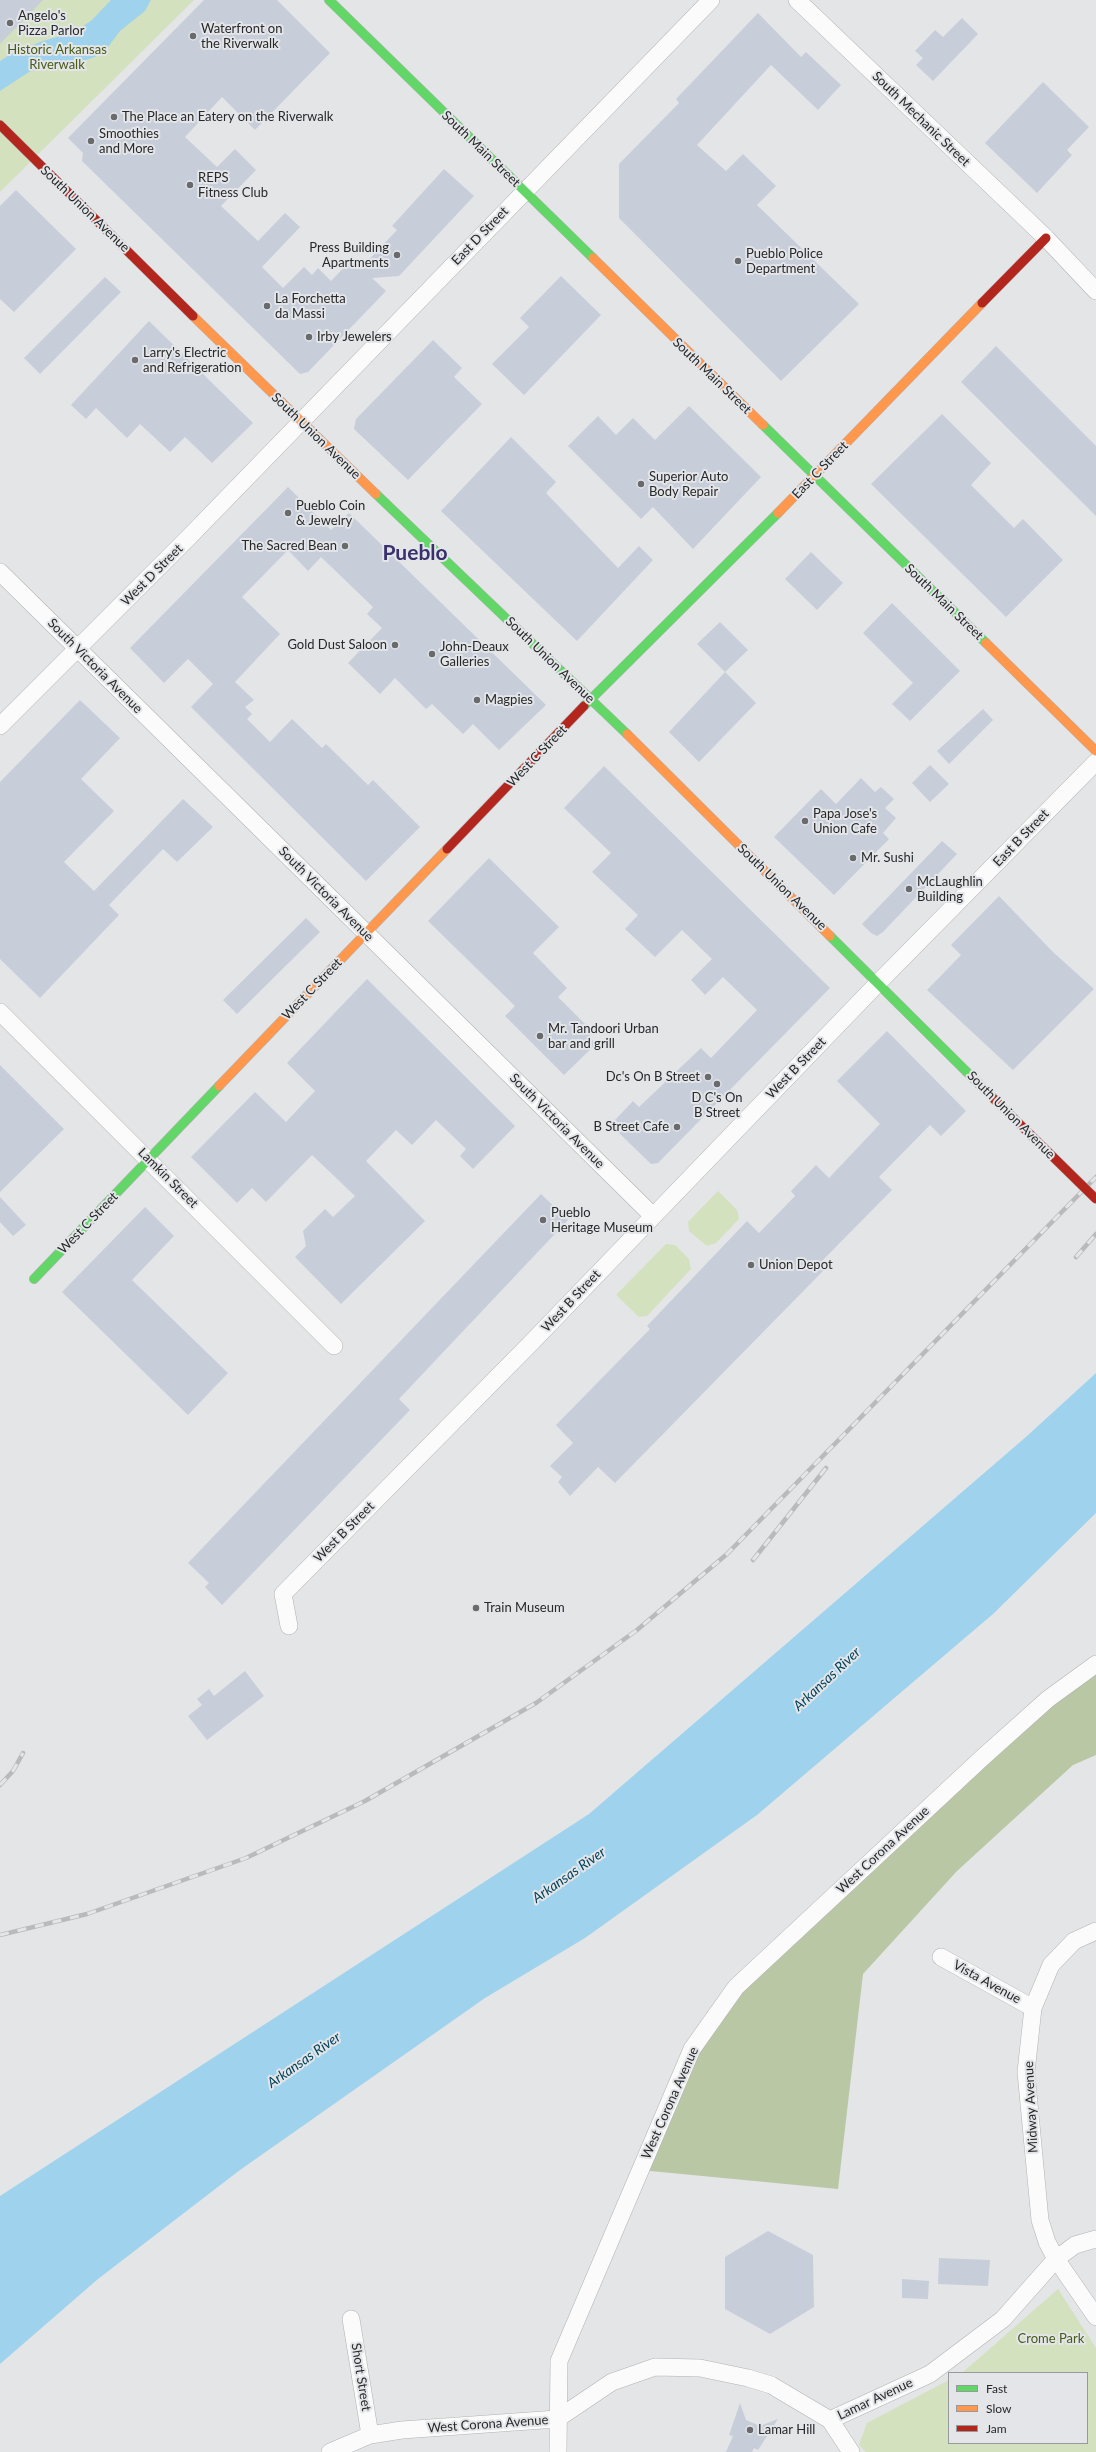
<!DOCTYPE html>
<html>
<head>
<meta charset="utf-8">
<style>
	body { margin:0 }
	#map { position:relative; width:1096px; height:2452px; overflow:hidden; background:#e4e5e7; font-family:Lato,sans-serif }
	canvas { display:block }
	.legend { position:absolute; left:948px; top:2372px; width:140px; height:72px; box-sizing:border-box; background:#e3e5e8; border:1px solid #98999c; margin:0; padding:5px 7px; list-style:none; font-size:12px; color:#272829 }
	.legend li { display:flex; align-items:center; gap:8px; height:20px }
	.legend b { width:20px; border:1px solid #98999c }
</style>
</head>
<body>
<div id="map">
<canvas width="1096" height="2452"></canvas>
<ul class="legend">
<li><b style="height:5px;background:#63d668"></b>Fast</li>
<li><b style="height:5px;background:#ff974d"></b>Slow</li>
<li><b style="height:5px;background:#b3261e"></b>Jam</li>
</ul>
</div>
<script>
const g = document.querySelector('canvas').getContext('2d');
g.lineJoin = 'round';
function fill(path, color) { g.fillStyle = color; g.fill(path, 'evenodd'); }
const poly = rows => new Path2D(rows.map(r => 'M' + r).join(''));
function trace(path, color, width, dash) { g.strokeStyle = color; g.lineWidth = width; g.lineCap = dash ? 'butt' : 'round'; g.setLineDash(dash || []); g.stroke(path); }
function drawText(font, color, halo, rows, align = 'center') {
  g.font = font + ' Lato,sans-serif'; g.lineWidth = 4; g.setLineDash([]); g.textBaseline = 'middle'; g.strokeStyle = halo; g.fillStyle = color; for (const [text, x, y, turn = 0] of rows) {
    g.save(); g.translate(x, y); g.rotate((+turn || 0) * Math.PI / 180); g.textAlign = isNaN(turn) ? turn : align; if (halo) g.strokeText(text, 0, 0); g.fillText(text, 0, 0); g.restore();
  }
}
fill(poly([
	[0,0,194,0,0,192],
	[718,1191,737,1210,739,1219,716,1243,707,1246,689,1231,688,1222],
	[666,1244,675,1245,689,1259,691,1269,647,1316,639,1317,616,1295],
	[1058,2289,1096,2348,1096,2452,866,2452,859,2445,867,2423,949,2380,949,2443,1087,2443,1087,2373,962,2373]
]), '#d3e1be');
fill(poly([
	[1096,1664,1096,1755,1073,1765,957,1871,863,1974,838,2189,640,2170,692,2049,736,1987]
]), '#b9c7a5');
fill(poly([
	[111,0,151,0,145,11,120,31,105,51,95,57,77,63,48,66,29,72,0,91,0,61,9,55,40,42,76,31,92,20],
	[1096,1373,1096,1513,993,1614,757,1815,585,1938,485,1998,240,2170,98,2279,0,2364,0,2196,589,1814,1027,1436]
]), '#9fd3ed');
fill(poly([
	[0,0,43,0,0,44],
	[204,0,277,0,330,53,255,130,222,97,185,137,217,167,235,149,256,170,221,206,258,241,285,213,300,227,262,267,283,288,304,267,312,275,318,268,331,281,352,259,361,268,397,230,392,226,444,169,474,196,399,276,372,278,386,291,308,372,300,374,82,161,83,153,68,138],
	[758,13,801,57,806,52,841,85,818,110,771,65,697,145,726,171,743,154,776,186,757,205,859,304,781,381,619,218,619,164,679,103,676,99],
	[962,18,978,34,933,81,916,65,923,58,915,51,935,30,943,37],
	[1043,82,1089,127,1067,150,1072,155,1037,193,985,143],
	[16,190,76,249,14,312,0,299,0,206],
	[561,276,601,315,524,395,492,364,529,327,520,318],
	[105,277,121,292,40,374,24,358],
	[149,321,253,423,212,463,185,437,170,452,140,424,127,438,96,408,86,419,71,405],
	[433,340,462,368,454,377,482,404,408,480,354,429,356,419],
	[996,346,1096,446,1096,516,961,382],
	[689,406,761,477,693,549,653,507,641,519,568,446,598,416,616,435,633,418,655,440],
	[942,414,991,463,971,485,1014,528,1023,519,1063,560,1006,617,871,484],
	[511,437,556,482,546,493,618,568,639,546,653,560,577,641,441,511],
	[288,487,331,530,349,513,546,705,499,750,473,724,463,734,432,704,426,709,395,678,380,694,348,663,382,628,367,614,373,607,321,557,308,571,288,550,242,597,280,634,235,682,254,700,245,707,252,714,247,719,270,742,292,719,322,748,326,744,368,785,373,780,420,827,366,881,191,707,213,684,188,659,164,683,130,648],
	[811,552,843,583,817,610,785,579],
	[892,603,960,671,910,721,892,704,913,683,863,633],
	[720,622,748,650,725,672,697,644],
	[725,672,756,703,699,762,669,732],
	[80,700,120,738,81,779,114,811,64,862,94,891,183,799,213,827,177,862,163,849,109,905,119,915,40,998,0,959,0,782],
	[983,709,993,720,949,764,937,751],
	[930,765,949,784,930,802,912,783],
	[604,766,830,988,658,1163,651,1164,619,1133,624,1128,615,1120,633,1101,639,1107,701,1048,711,1058,757,1010,723,977,705,995,691,980,712,959,682,930,655,957,625,929,638,915,592,872,611,853,564,808],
	[861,778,875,792,881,787,894,799,885,808,896,818,883,833,889,839,834,895,774,837,821,789,836,804],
	[942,841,957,854,883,932,877,936,871,933,862,924],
	[489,858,559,927,533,953,567,988,558,997,593,1032,589,1037,596,1044,564,1075,505,1016,515,1006,428,921],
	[999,896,1053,952,1094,989,1013,1070,927,990,961,955,951,945],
	[306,918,320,932,237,1014,223,1000],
	[367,979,515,1126,473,1169,460,1156,466,1149,436,1120,412,1145,396,1130,366,1161,425,1221,341,1304,295,1257,306,1246,303,1231,325,1209,333,1217,355,1196,312,1155,266,1202,252,1188,237,1203,191,1157,255,1092,286,1122,315,1091,287,1063],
	[887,1031,966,1111,941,1136,930,1125,879,1177,892,1190,819,1264,824,1270,615,1483,598,1467,570,1496,558,1482,562,1477,550,1466,573,1443,556,1425,650,1329,647,1326,747,1221,759,1233,795,1196,791,1191,816,1165,829,1178,880,1124,837,1081],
	[0,1065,64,1129,0,1192],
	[541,1194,568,1220,399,1399,410,1410,222,1605,205,1587,209,1583,188,1563],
	[0,1197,26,1225,13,1236,0,1222],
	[145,1207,174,1236,132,1280,228,1373,188,1415,62,1292],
	[245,1671,264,1696,207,1740,188,1716,202,1705,197,1699,209,1689,214,1696],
	[768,2231,813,2255,814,2307,770,2334,725,2309,725,2257],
	[939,2258,990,2260,988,2286,938,2284],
	[902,2279,929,2281,928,2299,902,2298],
	[740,2403,746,2420,760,2426,778,2419,758,2450,754,2448,752,2452,726,2452,733,2436,729,2435]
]), '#c7ceda');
const street = poly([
	[797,0,1046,238,1096,291],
	[0,572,652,1215],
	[0,726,190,536,711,0],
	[0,1012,334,1346],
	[289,1626,283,1594,532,1342,879,982,1096,762],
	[1096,1931,1074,1941,1051,1965,1033,2008,1026,2072,1040,2220,1047,2242,1056,2259,1096,2317],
	[941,1957,1033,2008],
	[351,2319,370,2435],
	[557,2419,612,2382,655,2367,700,2368,748,2378,771,2385,830,2420,851,2452],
	[830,2420,930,2374,1003,2319,1056,2259,1075,2245,1096,2239],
	[330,2452,370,2435,402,2430,557,2419],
	[558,2452,559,2361,692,2049,736,1987,982,1758,1048,1699,1096,1664]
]);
const fast = poly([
	[329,0,593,258],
	[763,425,986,643],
	[376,494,627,734],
	[584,706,778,513],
	[830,936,994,1099],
	[34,1279,219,1086]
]);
const slow = poly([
	[593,258,763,425],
	[193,316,376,494],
	[778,513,982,303],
	[986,643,1096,751],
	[627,734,830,936],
	[219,1086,447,849]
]);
const jam = poly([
	[0,125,193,316],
	[982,303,1046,238],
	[447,849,584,706]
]);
trace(street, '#b1b2b3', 18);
trace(fast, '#b1b2b3', 10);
trace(slow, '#b1b2b3', 10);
trace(jam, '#b1b2b3', 10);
trace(street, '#fbfbfb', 17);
trace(fast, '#63d668', 9);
trace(slow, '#ff974d', 9);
trace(jam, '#b3261e', 9);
const rail = poly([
	[1076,1257,1096,1234],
	[753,1560,826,1468],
	[0,1785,13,1771,23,1753],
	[0,1935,87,1914,246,1858,365,1801,536,1703,637,1630,727,1554,1096,1177]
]);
trace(rail, '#bababc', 4.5);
trace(rail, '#e3e5e8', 3, [9]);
const jamBridge = poly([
	[994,1099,1096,1199]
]);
trace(jamBridge, '#b1b2b3', 10, []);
trace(jamBridge, '#b3261e', 9);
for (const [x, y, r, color] of [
	[10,23,4,"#696a6c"],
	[193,36,4,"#696a6c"],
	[114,117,4,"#696a6c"],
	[91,141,4,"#696a6c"],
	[190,185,4,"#696a6c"],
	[397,255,4,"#696a6c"],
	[738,261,4,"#696a6c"],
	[267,306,4,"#696a6c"],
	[309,337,4,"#696a6c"],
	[135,360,4,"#696a6c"],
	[641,484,4,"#696a6c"],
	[288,513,4,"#696a6c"],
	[345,546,4,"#696a6c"],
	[395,645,4,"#696a6c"],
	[432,654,4,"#696a6c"],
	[477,700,4,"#696a6c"],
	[805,821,4,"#696a6c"],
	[853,858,4,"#696a6c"],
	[909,889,4,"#696a6c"],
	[540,1036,4,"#696a6c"],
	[708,1077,4,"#696a6c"],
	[717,1084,4,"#696a6c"],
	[677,1127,4,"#696a6c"],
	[543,1220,4,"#696a6c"],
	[751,1265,4,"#696a6c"],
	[476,1608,4,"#696a6c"],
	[750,2430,4,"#696a6c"]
]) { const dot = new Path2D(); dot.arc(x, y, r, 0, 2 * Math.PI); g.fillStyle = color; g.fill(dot); trace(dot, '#e3e5e8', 1.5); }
drawText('13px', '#272829', '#e3e5e8', [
	["Angelo's",18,16],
	["Pizza Parlor",18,31],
	["Waterfront on",201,29],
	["the Riverwalk",201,44],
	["The Place an Eatery on the Riverwalk",122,117],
	["Smoothies",99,134],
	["and More",99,149],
	["REPS",198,178],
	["Fitness Club",198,193],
	["Press Building",389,248,"right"],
	["Apartments",389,263,"right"],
	["Pueblo Police",746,254],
	["Department",746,269],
	["La Forchetta",275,299],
	["da Massi",275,314],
	["Irby Jewelers",317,337],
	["Larry's Electric",143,353],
	["and Refrigeration",143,368],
	["Superior Auto",649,477],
	["Body Repair",649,492],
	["Pueblo Coin",296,506],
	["& Jewelry",296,521],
	["The Sacred Bean",337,546,"right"],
	["Gold Dust Saloon",387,645,"right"],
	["John-Deaux",440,647],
	["Galleries",440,662],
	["Magpies",485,700],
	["Papa Jose's",813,814],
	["Union Cafe",813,829],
	["Mr. Sushi",861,858],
	["McLaughlin",917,882],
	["Building",917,897],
	["Mr. Tandoori Urban",548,1029],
	["bar and grill",548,1044],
	["Dc's On B Street",700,1077,"right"],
	["D C's On",717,1098,"center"],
	["B Street",717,1113,"center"],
	["B Street Cafe",669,1127,"right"],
	["Pueblo",551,1213],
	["Heritage Museum",551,1228],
	["Union Depot",759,1265],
	["Train Museum",484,1608],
	["Lamar Hill",758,2430]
], 'left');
drawText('13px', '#465b17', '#e3e5e8', [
	["Historic Arkansas",57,50],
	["Riverwalk",57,65],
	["Crome Park",1051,2339]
]);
drawText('13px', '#272829', '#e3e5e8', [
	["South Mechanic Street",921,119,44],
	["South Main Street",481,149,44],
	["South Union Avenue",85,209,44],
	["East D Street",480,236,-46],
	["South Main Street",712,376,44],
	["South Union Avenue",316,436,44],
	["East C Street",820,470,-46],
	["West D Street",152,575,-45],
	["South Main Street",944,602,44],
	["South Union Avenue",550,660,44],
	["South Victoria Avenue",95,666,45],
	["West C Street",537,756,-46],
	["East B Street",1021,838,-46],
	["South Union Avenue",782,887,44],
	["South Victoria Avenue",326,894,45],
	["West C Street",312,989,-46],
	["West B Street",796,1068,-46],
	["South Union Avenue",1011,1115,45],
	["South Victoria Avenue",557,1121,45],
	["Lamkin Street",168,1178,45],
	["West C Street",88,1223,-46],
	["West B Street",571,1301,-47],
	["West B Street",344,1532,-45],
	["West Corona Avenue",883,1850,-43],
	["Vista Avenue",987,1982,29],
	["West Corona Avenue",670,2103,-66],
	["Midway Avenue",1031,2107,-93],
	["Short Street",361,2377,81],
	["Lamar Avenue",875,2399,-25],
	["West Corona Avenue",488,2424,-4]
]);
drawText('italic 14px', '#01425b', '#e3e5e8', [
	["Arkansas River",827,1679,-43],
	["Arkansas River",569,1875,-35],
	["Arkansas River",304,2060,-35]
]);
drawText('bold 21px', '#38316d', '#e3e5e8', [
	["Pueblo",415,553]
]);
</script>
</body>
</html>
